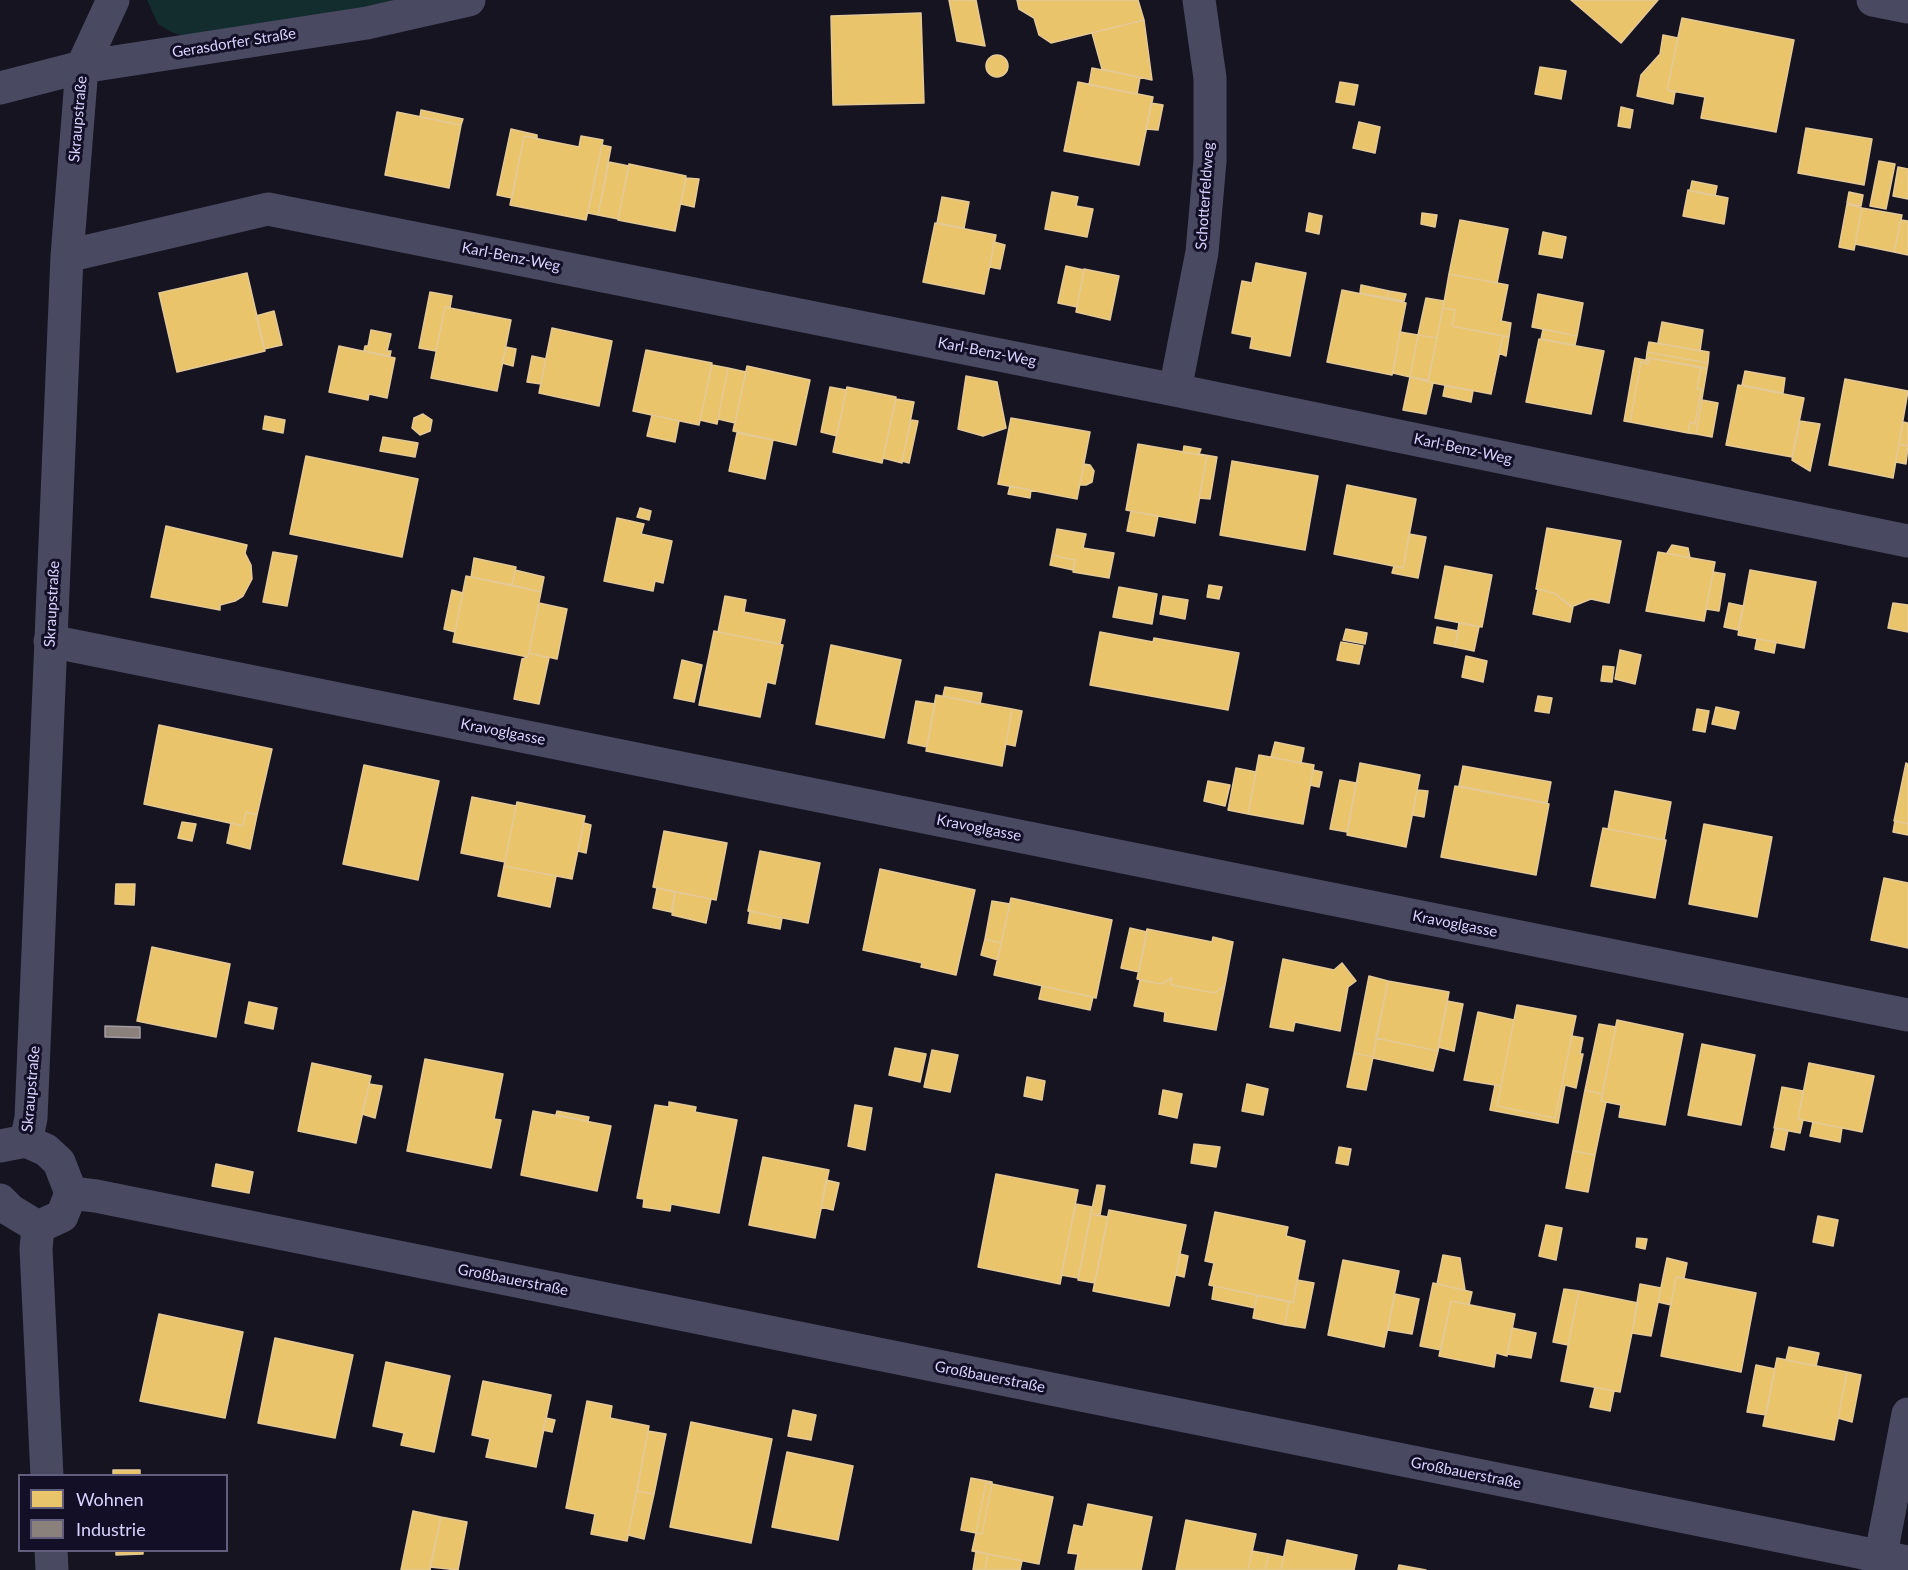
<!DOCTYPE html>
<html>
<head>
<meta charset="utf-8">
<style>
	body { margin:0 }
	#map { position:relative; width:1908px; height:1570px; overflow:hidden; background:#161421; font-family:Lato,sans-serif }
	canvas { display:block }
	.legend { position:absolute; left:18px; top:1474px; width:210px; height:78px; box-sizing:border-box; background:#130f26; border:2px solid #625e7d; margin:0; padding:8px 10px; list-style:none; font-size:18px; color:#d9d4ff }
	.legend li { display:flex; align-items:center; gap:12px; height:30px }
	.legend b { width:30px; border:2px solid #625e7d }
</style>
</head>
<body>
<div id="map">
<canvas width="1908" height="1570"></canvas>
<ul class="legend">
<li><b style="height:16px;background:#e9c46a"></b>Wohnen</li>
<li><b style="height:16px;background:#8a817c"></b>Industrie</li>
</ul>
</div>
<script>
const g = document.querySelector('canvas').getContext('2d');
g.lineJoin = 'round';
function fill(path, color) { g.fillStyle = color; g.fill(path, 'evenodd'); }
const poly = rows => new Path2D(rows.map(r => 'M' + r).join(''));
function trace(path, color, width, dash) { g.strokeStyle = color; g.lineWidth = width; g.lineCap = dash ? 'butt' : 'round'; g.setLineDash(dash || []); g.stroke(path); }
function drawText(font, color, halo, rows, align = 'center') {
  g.font = font + ' Lato,sans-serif'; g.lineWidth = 6; g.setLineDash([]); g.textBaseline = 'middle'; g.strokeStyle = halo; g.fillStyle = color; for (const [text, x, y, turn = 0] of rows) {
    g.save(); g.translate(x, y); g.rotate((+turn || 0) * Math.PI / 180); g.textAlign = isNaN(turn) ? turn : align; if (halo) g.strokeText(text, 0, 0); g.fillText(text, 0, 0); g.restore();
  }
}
fill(poly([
	[147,0,422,0,187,37,171,32,158,24]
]), '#132c2d');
const homes = poly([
	[949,0,976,0,985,46,957,41,949,0],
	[1017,0,1138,0,1144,20,1051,43,1039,35,1034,18,1019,9,1017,0],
	[1571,0,1658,0,1621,43,1571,0],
	[921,13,924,103,833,105,831,16,921,13],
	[1682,18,1794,40,1776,132,1701,118,1705,97,1667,90,1682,18],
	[1144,20,1152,80,1102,69,1092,33,1144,20],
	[1663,35,1678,38,1667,90,1675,92,1673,104,1637,96,1641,75,1660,54,1663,35],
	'986 66a11 11 0 1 1 22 0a11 11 0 1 1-22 0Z',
	[1540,67,1566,71,1561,99,1535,94,1540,67],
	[1092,68,1140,77,1137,94,1089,85,1092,68],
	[1078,82,1153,97,1139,165,1064,151,1078,82],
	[1340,82,1358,85,1354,105,1336,102,1340,82],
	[1151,103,1163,105,1158,130,1146,129,1151,103],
	[1621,107,1633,110,1630,128,1618,126,1621,107],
	[421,110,463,119,461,125,420,117,421,110],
	[397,112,461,125,449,188,385,175,397,112],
	[1359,122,1380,127,1375,153,1353,148,1359,122],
	[1806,128,1872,139,1864,185,1798,173,1806,128],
	[511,129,537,135,537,138,524,136,512,198,497,195,511,129],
	[524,136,579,147,581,136,603,140,586,220,510,205,524,136],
	[602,145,611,147,598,215,588,213,602,145],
	[1879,161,1895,164,1886,209,1870,206,1879,161],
	[609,162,629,166,618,219,598,215,609,162],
	[629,164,686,176,675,231,618,220,629,164],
	[1898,167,1908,169,1908,199,1893,196,1898,167],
	[686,178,699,179,694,207,681,204,686,178],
	[1692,181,1717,186,1715,196,1690,191,1692,181],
	[1688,190,1728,198,1724,224,1683,216,1688,190],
	[1052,192,1078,197,1076,206,1093,209,1087,237,1045,229,1052,192],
	[1849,192,1863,195,1861,206,1847,203,1849,192],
	[942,197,969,202,964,228,937,223,942,197],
	[1847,204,1862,208,1854,250,1839,247,1847,204],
	[1862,208,1902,215,1894,252,1855,244,1862,208],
	[1309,213,1322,216,1319,234,1306,231,1309,213],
	[1422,213,1437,215,1435,227,1421,224,1422,213],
	[1460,220,1508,229,1497,283,1449,274,1460,220],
	[1901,220,1908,221,1908,255,1894,252,1901,220],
	[935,223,996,235,984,294,923,282,935,223],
	[1543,232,1566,237,1562,258,1539,254,1543,232],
	[994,242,1005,245,1000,269,990,267,994,242],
	[1256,263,1306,273,1290,356,1250,348,1252,337,1232,333,1242,281,1252,283,1256,263],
	[1066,266,1084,270,1077,307,1058,303,1066,266],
	[1084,269,1119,276,1110,320,1076,312,1084,269],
	[247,273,265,351,177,372,159,293,247,273],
	[1449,274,1508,285,1501,321,1511,323,1509,337,1452,326,1455,310,1443,308,1449,274],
	[1361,285,1389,291,1388,298,1360,293,1361,285],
	[1342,290,1406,303,1392,375,1327,362,1342,290],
	[1389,291,1406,294,1404,301,1388,298,1389,291],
	[430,292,452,296,450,308,445,307,436,351,419,348,430,292],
	[1538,294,1583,303,1577,336,1532,327,1538,294],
	[1426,298,1444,301,1437,338,1418,335,1426,298],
	[445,307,511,320,497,391,431,378,445,307],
	[1443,308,1455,310,1452,326,1503,336,1491,394,1428,382,1443,308],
	[274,311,282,345,264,349,256,316,274,311],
	[1662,322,1703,330,1700,351,1658,343,1662,322],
	[552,328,612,341,599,406,539,393,552,328],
	[1543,329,1577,336,1575,345,1541,339,1543,329],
	[371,330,391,334,387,351,391,351,390,356,364,351,365,346,368,346,371,330],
	[1400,332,1418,335,1410,377,1393,373,1400,332],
	[1418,335,1437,338,1428,380,1410,377,1418,335],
	[1503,336,1509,337,1506,356,1499,353,1503,336],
	[1539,339,1604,351,1591,414,1526,402,1539,339],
	[1649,342,1709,352,1708,363,1647,352,1649,342],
	[339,346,395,358,387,398,369,394,368,400,329,392,339,346],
	[506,347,516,349,513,366,502,363,506,347],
	[646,350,712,363,699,425,633,411,646,350],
	[1647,352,1708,363,1707,369,1649,358,1646,361,1647,352],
	[532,356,546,359,541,384,527,382,532,356],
	[1635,358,1649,361,1648,364,1641,362,1630,422,1624,421,1635,358],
	[1649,358,1701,367,1697,389,1701,389,1695,424,1690,422,1688,433,1630,422,1641,362,1648,364,1649,358],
	[712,365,728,368,717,424,700,420,712,365],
	[747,366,810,380,796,445,733,431,747,366],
	[1701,367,1707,369,1696,434,1688,433,1690,422,1695,424,1701,389,1697,389,1701,367],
	[728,368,746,372,735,423,718,419,728,368],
	[1745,371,1785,378,1783,393,1742,385,1745,371],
	[966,376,997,382,1006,428,983,436,958,429,966,376],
	[1410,377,1433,383,1426,414,1403,410,1410,377],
	[1845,379,1908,391,1893,478,1829,465,1845,379],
	[1738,385,1804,398,1792,457,1726,445,1738,385],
	[1445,386,1473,391,1471,402,1443,396,1445,386],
	[830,387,846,390,837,436,821,432,830,387],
	[847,387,896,397,882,463,833,452,847,387],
	[896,399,914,402,902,463,883,458,896,399],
	[1702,400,1718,403,1712,437,1696,434,1702,400],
	[423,414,432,420,430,431,420,435,412,428,414,418,423,414],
	[652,415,679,421,675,442,647,436,652,415],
	[265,416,285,420,283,433,263,429,265,416],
	[1011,418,1090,432,1077,499,998,484,1011,418],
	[911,420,918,421,909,463,902,461,911,420],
	[1800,421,1820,424,1810,471,1792,460,1800,421],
	[1903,422,1908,423,1908,446,1899,444,1903,422],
	[737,433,773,440,765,479,729,471,737,433],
	[383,437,418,443,415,457,380,451,383,437],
	[1138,444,1207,456,1195,523,1126,510,1138,444],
	[1899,444,1908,446,1906,464,1896,462,1899,444],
	[1184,446,1201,449,1199,454,1217,457,1210,499,1199,498,1207,456,1183,452,1184,446],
	[306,456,418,479,402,557,290,534,306,456],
	[1232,461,1318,476,1305,550,1220,535,1232,461],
	[1084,464,1090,465,1094,471,1092,482,1086,485,1080,485,1084,464],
	[1347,485,1416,499,1403,568,1334,554,1347,485],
	[1010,486,1031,490,1030,498,1008,494,1010,486],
	[640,508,651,511,649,520,637,517,640,508],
	[1131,511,1158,516,1154,536,1127,531,1131,511],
	[617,518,644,524,641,534,672,541,663,583,655,581,653,591,604,581,617,518],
	[166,526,247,545,245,553,251,565,252,579,243,596,235,601,220,605,220,610,151,597,166,526],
	[1547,528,1621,541,1609,603,1591,599,1571,607,1554,593,1536,589,1547,528],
	[1057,529,1086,534,1083,548,1114,553,1109,578,1073,572,1075,560,1052,555,1057,529],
	[1409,534,1426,537,1418,578,1392,573,1394,566,1403,568,1409,534],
	[1672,545,1688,548,1690,558,1667,553,1672,545],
	[273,552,297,556,287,606,263,602,273,552],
	[1658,552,1715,562,1704,621,1646,611,1658,552],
	[1052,555,1075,560,1073,570,1050,565,1052,555],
	[474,558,516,567,512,585,471,577,474,558],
	[1445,566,1492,575,1482,627,1435,618,1445,566],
	[515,570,544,577,541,592,512,585,515,570],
	[1750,570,1816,582,1804,648,1738,635,1750,570],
	[1713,572,1725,574,1719,611,1706,609,1713,572],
	[466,576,541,592,528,657,453,642,466,576],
	[1209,585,1222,587,1219,599,1207,597,1209,585],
	[1119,587,1157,594,1152,624,1113,617,1119,587],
	[1538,589,1554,593,1573,607,1570,622,1533,614,1538,589],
	[452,590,463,593,455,632,444,629,452,590],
	[725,596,746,600,744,612,785,620,780,644,718,632,725,596],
	[1163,596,1188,600,1185,619,1160,614,1163,596],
	[539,603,567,609,557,659,529,653,539,603],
	[1729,603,1743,606,1738,630,1724,627,1729,603],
	[1893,603,1908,605,1908,632,1888,628,1893,603],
	[1459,623,1479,627,1474,651,1455,647,1459,623],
	[1437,627,1458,631,1455,647,1434,643,1437,627],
	[1346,629,1367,633,1365,644,1343,640,1346,629],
	[714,631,783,645,775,684,767,682,760,717,699,705,714,631],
	[1100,632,1153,642,1154,638,1239,653,1228,710,1090,685,1100,632],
	[1757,639,1776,642,1774,653,1755,649,1757,639],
	[1341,642,1363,646,1359,664,1337,660,1341,642],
	[831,645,901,660,884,738,816,724,831,645],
	[1620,650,1641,655,1635,684,1615,679,1620,650],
	[529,653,549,658,539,704,514,699,522,659,528,657,529,653],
	[1466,656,1487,661,1483,682,1462,677,1466,656],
	[682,660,702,665,694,702,674,698,682,660],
	[1603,666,1614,667,1612,682,1601,681,1603,666],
	[945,687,982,693,980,704,943,696,945,687],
	[936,695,1012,709,1002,766,926,751,936,695],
	[1538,696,1552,698,1549,713,1535,711,1538,696],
	[916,701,935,704,927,747,908,743,916,701],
	[1716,707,1739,712,1735,729,1712,724,1716,707],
	[1012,709,1022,711,1015,746,1006,744,1012,709],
	[1697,709,1709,711,1705,732,1693,730,1697,709],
	[159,725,272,749,257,815,246,812,243,826,144,804,159,725],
	[1275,742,1304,748,1301,763,1271,757,1275,742],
	[1259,755,1314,765,1303,824,1248,814,1259,755],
	[1360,763,1420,775,1406,847,1347,835,1360,763],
	[1906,763,1908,764,1908,824,1894,821,1906,763],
	[364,765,439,781,418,880,343,864,364,765],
	[1463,766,1551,782,1547,803,1459,786,1463,766],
	[1236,768,1256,772,1248,814,1228,810,1236,768],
	[1313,770,1322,772,1319,787,1310,785,1313,770],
	[1340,780,1356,783,1347,832,1330,829,1340,780],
	[1208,781,1230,785,1225,806,1204,801,1208,781],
	[1455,786,1549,804,1536,875,1441,857,1455,786],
	[1417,790,1428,791,1424,817,1413,815,1417,790],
	[1615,791,1671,802,1664,840,1608,829,1615,791],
	[472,797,516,806,505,862,461,853,472,797],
	[517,802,585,816,572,879,504,866,517,802],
	[246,812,257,815,250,849,227,843,231,823,243,826,246,812],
	[1895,821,1908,824,1908,835,1893,832,1895,821],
	[182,822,196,824,192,841,178,838,182,822],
	[584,823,591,825,586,853,578,851,584,823],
	[1704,824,1772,837,1757,917,1689,904,1704,824],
	[1603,828,1666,840,1655,898,1591,886,1603,828],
	[664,831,727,843,716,900,653,887,664,831],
	[760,851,820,863,808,923,748,911,760,851],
	[504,866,556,876,550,907,498,896,504,866],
	[880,869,975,890,956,975,921,967,922,963,863,950,880,869],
	[1884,878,1908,883,1908,948,1871,940,1884,878],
	[116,884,135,884,134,905,115,904,116,884],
	[657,888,675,892,671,912,653,908,657,888],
	[675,892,711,899,706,923,672,915,675,892],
	[1011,898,1112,920,1096,998,994,975,1011,898],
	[992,901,1010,904,1001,943,985,939,992,901],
	[750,911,782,918,780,929,748,923,750,911],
	[1130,928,1147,932,1139,972,1121,968,1130,928],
	[1147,929,1212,942,1213,937,1233,942,1225,985,1215,993,1171,985,1172,978,1161,984,1137,979,1147,929],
	[985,939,1001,943,998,960,981,955,985,939],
	[152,947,230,964,216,1037,137,1021,152,947],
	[1283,959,1334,970,1342,963,1356,981,1348,987,1340,1031,1295,1022,1293,1031,1270,1027,1283,959],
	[1369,976,1388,981,1373,1057,1354,1053,1369,976],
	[1172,978,1171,985,1215,993,1225,985,1216,1030,1164,1021,1165,1012,1134,1006,1140,980,1161,984,1172,978],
	[1388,981,1449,992,1438,1051,1376,1038,1388,981],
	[1042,986,1093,997,1090,1010,1039,999,1042,986],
	[1447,1001,1463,1004,1454,1051,1438,1047,1447,1001],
	[249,1002,277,1008,273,1029,245,1023,249,1002],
	[1517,1005,1576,1016,1555,1118,1497,1106,1517,1005],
	[1478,1012,1514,1020,1501,1086,1464,1080,1478,1012],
	[1617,1020,1683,1034,1665,1125,1619,1117,1621,1105,1601,1101,1617,1020],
	[1599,1024,1616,1027,1602,1094,1585,1090,1599,1024],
	[1572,1036,1583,1038,1580,1054,1583,1054,1576,1088,1565,1085,1558,1123,1490,1110,1495,1085,1501,1086,1497,1106,1555,1118,1572,1036],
	[1376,1038,1438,1051,1433,1071,1373,1058,1376,1038],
	[1702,1044,1755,1055,1741,1125,1688,1115,1702,1044],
	[895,1048,926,1054,920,1082,889,1075,895,1048],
	[932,1050,958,1055,950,1092,924,1087,932,1050],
	[1354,1053,1373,1057,1366,1090,1347,1087,1354,1053],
	[425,1059,503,1074,494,1119,501,1120,491,1168,407,1151,425,1059],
	[312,1063,371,1076,356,1143,298,1131,312,1063],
	[1809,1063,1874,1076,1862,1132,1798,1119,1809,1063],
	[1027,1077,1045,1081,1042,1100,1024,1096,1027,1077],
	[369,1084,382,1086,375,1118,362,1114,369,1084],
	[1247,1084,1268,1089,1263,1115,1242,1111,1247,1084],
	[1782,1087,1803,1091,1798,1119,1803,1120,1800,1133,1774,1128,1782,1087],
	[1163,1090,1182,1094,1177,1118,1159,1114,1163,1090],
	[1585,1090,1602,1094,1601,1101,1606,1102,1595,1155,1573,1151,1585,1090],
	[669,1102,696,1107,695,1112,737,1120,719,1213,671,1204,670,1211,643,1207,644,1199,637,1198,655,1105,669,1107,669,1102],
	[855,1105,872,1108,865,1150,848,1146,855,1105],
	[533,1111,611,1126,597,1191,521,1175,533,1111],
	[557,1111,589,1117,588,1121,556,1115,557,1111],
	[1813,1122,1842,1128,1840,1142,1810,1136,1813,1122],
	[1775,1128,1788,1130,1784,1150,1771,1147,1775,1128],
	[1194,1144,1220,1147,1216,1167,1191,1163,1194,1144],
	[1339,1147,1351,1149,1348,1165,1336,1163,1339,1147],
	[1573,1151,1595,1155,1588,1192,1566,1188,1573,1151],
	[763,1157,829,1170,815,1238,749,1225,763,1157],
	[216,1164,253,1172,249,1193,212,1186,216,1164],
	[996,1174,1078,1190,1060,1284,978,1267,996,1174],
	[826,1180,839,1183,833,1210,821,1207,826,1180],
	[1097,1185,1105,1186,1100,1215,1091,1214,1097,1185],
	[1076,1204,1092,1207,1078,1278,1061,1275,1076,1204],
	[1109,1210,1186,1225,1169,1306,1093,1291,1109,1210],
	[1215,1212,1288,1227,1286,1236,1305,1241,1293,1303,1209,1285,1214,1263,1205,1261,1215,1212],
	[1091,1214,1108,1217,1095,1283,1078,1280,1091,1214],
	[1818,1216,1838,1220,1833,1246,1813,1242,1818,1216],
	[1546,1225,1562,1228,1556,1260,1539,1256,1546,1225],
	[1637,1238,1647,1239,1645,1249,1636,1247,1637,1238],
	[1180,1254,1188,1256,1184,1277,1176,1275,1180,1254],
	[1443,1255,1460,1258,1465,1290,1437,1284,1443,1255],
	[1667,1258,1687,1263,1684,1278,1676,1277,1671,1305,1658,1302,1667,1258],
	[1343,1260,1399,1271,1384,1347,1328,1335,1343,1260],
	[1676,1277,1756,1293,1741,1372,1661,1356,1676,1277],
	[1297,1280,1314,1283,1305,1328,1285,1325,1289,1301,1293,1303,1297,1280],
	[1433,1283,1472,1292,1469,1305,1451,1301,1441,1350,1420,1346,1433,1283],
	[1640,1284,1661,1288,1651,1336,1632,1333,1640,1284],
	[1214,1286,1257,1295,1255,1308,1212,1299,1214,1286],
	[1564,1289,1579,1291,1568,1345,1553,1342,1564,1289],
	[1579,1291,1638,1303,1620,1392,1561,1381,1579,1291],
	[1395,1294,1419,1299,1412,1334,1388,1330,1395,1294],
	[1257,1295,1289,1301,1285,1325,1253,1318,1257,1295],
	[1451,1301,1515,1314,1507,1356,1496,1353,1494,1367,1439,1356,1451,1301],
	[159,1314,243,1332,225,1418,140,1401,159,1314],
	[1512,1328,1536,1333,1531,1358,1507,1354,1512,1328],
	[275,1338,353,1355,335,1438,258,1423,275,1338],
	[1789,1347,1819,1353,1816,1366,1786,1360,1789,1347],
	[1777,1358,1847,1372,1834,1440,1763,1426,1777,1358],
	[386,1362,450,1376,434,1452,401,1445,404,1433,373,1426,386,1362],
	[1756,1365,1775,1369,1766,1415,1747,1412,1756,1365],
	[1847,1372,1861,1375,1852,1422,1838,1418,1847,1372],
	[483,1381,551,1395,536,1467,486,1457,490,1439,472,1435,483,1381],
	[1595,1387,1614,1391,1610,1411,1590,1407,1595,1387],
	[587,1401,612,1406,610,1418,649,1426,627,1541,591,1534,595,1514,566,1508,587,1401],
	[793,1410,816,1415,811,1440,788,1436,793,1410],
	[546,1418,555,1420,552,1432,543,1430,546,1418],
	[691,1422,772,1439,751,1543,670,1527,691,1422],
	[648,1431,666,1434,654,1494,637,1491,648,1431],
	[787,1452,853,1466,838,1540,772,1527,787,1452],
	[113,1470,140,1470,140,1476,113,1476,113,1470],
	[971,1478,992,1482,992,1484,986,1483,976,1533,961,1530,971,1478],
	[986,1483,992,1484,982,1534,976,1533,986,1483],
	[992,1484,1053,1497,1039,1564,972,1551,976,1533,982,1534,992,1484],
	[637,1491,654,1494,644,1539,628,1535,637,1491],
	[1088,1504,1152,1517,1141,1570,1075,1570,1078,1554,1068,1553,1074,1525,1083,1527,1088,1504],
	[413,1511,441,1517,430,1570,401,1570,413,1511],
	[441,1517,467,1522,458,1570,430,1567,441,1517],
	[1186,1520,1256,1534,1248,1570,1176,1570,1186,1520],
	[1287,1540,1357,1555,1354,1570,1281,1570,1287,1540],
	[116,1550,143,1550,143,1554,116,1555,116,1550],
	[976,1551,988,1554,985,1570,973,1570,976,1551],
	[1252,1551,1269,1554,1265,1570,1248,1570,1252,1551],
	[988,1554,1022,1561,1020,1570,985,1570,988,1554],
	[1269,1554,1284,1557,1281,1570,1265,1570,1269,1554],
	[1399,1565,1426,1570,1398,1570,1399,1565]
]);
fill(homes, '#e9c46a');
trace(homes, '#e4c997', 1.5);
const industry = poly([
	[105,1026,140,1027,140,1038,105,1037,105,1026]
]);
fill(industry, '#8a817c');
trace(industry, '#a29aa3', 1.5);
trace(poly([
	[1873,0,1908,7],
	[0,88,82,67,367,23,469,0],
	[67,256,268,209,1175,390,1908,541],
	[1175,390,1202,252,1210,161,1210,78,1199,0],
	[50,641,1908,1015],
	[26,1141,31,1118,67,256,82,67,113,0],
	[0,1146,26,1141,46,1150,59,1162,71,1193,62,1216,38,1227,10,1210,0,1200],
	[71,1193,96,1196,1908,1562],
	[38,1227,36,1249,47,1476],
	[51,1550,52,1570],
	[1878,1570,1908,1414]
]), '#4a4962', 33);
drawText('15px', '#d9d4ff', '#130f26', [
	["Gerasdorfer Straße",234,43,-9],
	["Skraupstraße",78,119,-85],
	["Schotterfeldweg",1205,196,-86],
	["Karl-Benz-Weg",511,257,11],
	["Karl-Benz-Weg",987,352,11],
	["Karl-Benz-Weg",1463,449,12],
	["Skraupstraße",52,604,-87],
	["Kravoglgasse",503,732,11],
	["Kravoglgasse",979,828,11],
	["Kravoglgasse",1455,924,11],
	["Skraupstraße",31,1089,-85],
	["Großbauerstraße",513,1280,11],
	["Großbauerstraße",990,1377,11],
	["Großbauerstraße",1466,1473,11]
]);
</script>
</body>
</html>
